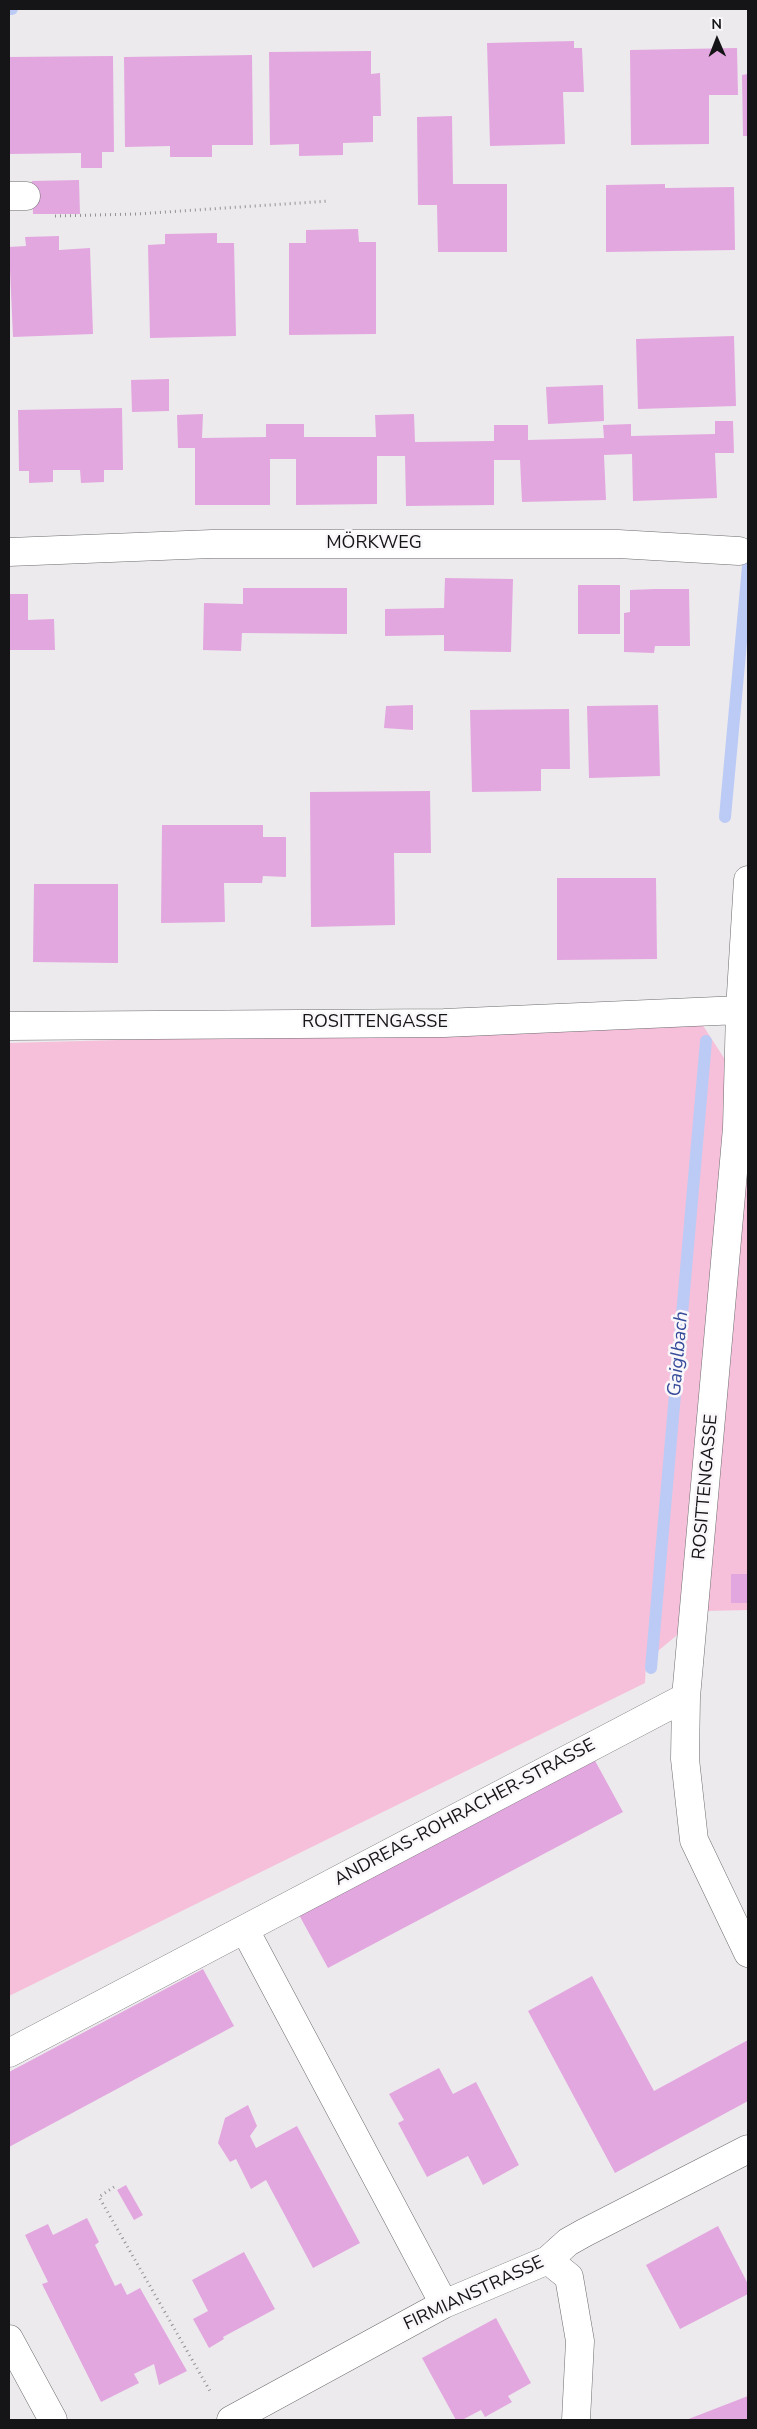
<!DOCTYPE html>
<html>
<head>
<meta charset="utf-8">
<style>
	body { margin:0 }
	#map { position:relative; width:757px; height:2429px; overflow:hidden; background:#eceaed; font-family:"Nunito Sans",sans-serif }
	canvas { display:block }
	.frame { position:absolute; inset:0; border:10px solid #151416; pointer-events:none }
	.north { position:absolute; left:692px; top:15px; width:50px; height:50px; -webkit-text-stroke:4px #f9f7fa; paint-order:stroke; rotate:359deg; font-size:14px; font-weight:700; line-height:20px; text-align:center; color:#151416 }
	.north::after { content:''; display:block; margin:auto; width:18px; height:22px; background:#151416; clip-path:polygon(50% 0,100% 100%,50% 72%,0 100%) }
</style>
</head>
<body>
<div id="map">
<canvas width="757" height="2429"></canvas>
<div class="frame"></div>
<div class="north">N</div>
</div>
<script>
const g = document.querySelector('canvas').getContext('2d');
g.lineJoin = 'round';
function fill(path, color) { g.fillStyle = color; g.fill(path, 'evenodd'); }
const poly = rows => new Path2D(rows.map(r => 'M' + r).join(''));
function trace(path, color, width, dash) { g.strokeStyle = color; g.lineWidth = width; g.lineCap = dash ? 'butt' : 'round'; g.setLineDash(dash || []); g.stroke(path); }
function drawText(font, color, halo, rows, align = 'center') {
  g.font = font + ' "Nunito Sans",sans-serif'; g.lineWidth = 5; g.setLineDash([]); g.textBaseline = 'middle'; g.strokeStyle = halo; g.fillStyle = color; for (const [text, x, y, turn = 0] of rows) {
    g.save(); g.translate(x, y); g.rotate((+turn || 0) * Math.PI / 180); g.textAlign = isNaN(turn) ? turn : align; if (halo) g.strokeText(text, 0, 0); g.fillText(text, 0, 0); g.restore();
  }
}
fill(poly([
	[702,1024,748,1095,748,1610,706,1611,646,1661,645,1683,9,1996,9,1043]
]), '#f6c0da');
trace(poly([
	[9,9,12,9],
	[725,817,748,566],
	[651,1668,706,1041]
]), '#bccbf5', 12);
fill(poly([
	[574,41,574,48,582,48,584,92,563,92,565,144,490,146,487,43],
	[737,48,738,95,709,95,709,144,631,145,630,50],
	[371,51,371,74,380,73,381,116,373,116,373,142,343,143,343,155,299,156,299,144,270,145,269,52],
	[252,55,253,145,212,145,212,157,170,157,170,146,125,147,124,57],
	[113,56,114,152,102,152,102,168,81,168,81,153,9,154,9,57],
	[748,74,748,136,743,136,742,75],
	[452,116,453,184,507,184,507,252,438,252,437,205,418,205,417,117],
	[79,180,80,214,33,214,32,181],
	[665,184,665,188,734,187,735,250,606,252,606,185],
	[358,229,359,242,376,242,376,334,289,335,289,243,306,243,306,230],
	[217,233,217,243,234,243,236,336,150,338,148,245,165,244,165,234],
	[59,236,59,250,90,248,93,334,13,337,9,247,26,246,25,237],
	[734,336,736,406,638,409,636,339],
	[169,379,169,411,132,412,131,380],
	[603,385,604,421,548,424,546,387],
	[122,408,123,470,104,470,104,482,81,483,80,470,53,470,53,482,29,483,29,471,19,471,18,410],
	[203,414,202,438,266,437,266,424,304,424,304,437,376,437,375,415,414,414,415,442,494,441,494,425,528,425,528,440,604,438,603,425,631,424,631,436,715,434,715,421,733,421,734,453,715,453,717,498,633,501,632,454,604,455,606,500,522,502,520,460,494,460,494,505,406,506,405,456,377,456,377,504,296,505,296,459,270,459,270,505,195,505,195,448,178,448,177,415],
	[445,578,513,579,511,652,444,651,444,635,385,636,385,609,444,608],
	[578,585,620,585,620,634,578,634],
	[243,588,347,588,347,634,242,633,241,651,203,650,204,603,243,604],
	[655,589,689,589,690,646,655,646,654,653,624,652,624,613,630,612,630,590],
	[9,594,28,594,28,620,54,619,55,650,9,650],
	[413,705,413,730,384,728,386,706],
	[658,705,660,776,589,778,587,706],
	[569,709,570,769,541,769,541,791,472,792,470,710],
	[430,791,431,853,394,853,395,925,311,927,310,792],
	[162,825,263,825,263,837,286,837,286,877,263,876,262,883,224,883,225,922,161,923],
	[557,878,656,878,657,959,557,960],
	[34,884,118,884,118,963,33,962],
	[731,1574,748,1574,748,1603,731,1603],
	[593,1757,623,1812,328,1968,298,1913],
	[203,1969,234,2026,9,2147,9,2072],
	[592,1976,654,2091,748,2040,748,2101,615,2173,528,2011],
	[439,2068,453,2094,476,2082,519,2165,483,2185,468,2156,427,2177,398,2123,404,2120,389,2094],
	[248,2105,257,2126,250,2136,256,2148,297,2126,360,2243,313,2268,266,2180,251,2189,236,2159,230,2162,218,2143,225,2118],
	[126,2185,143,2215,134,2220,117,2190],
	[87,2218,99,2242,95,2245,115,2286,121,2283,127,2295,140,2288,187,2371,159,2385,154,2364,134,2374,139,2383,101,2402,42,2284,48,2282,25,2235,48,2224,53,2235],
	[718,2226,748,2284,748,2294,680,2329,646,2265],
	[244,2252,275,2309,223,2337,224,2339,209,2348,193,2319,208,2311,192,2280],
	[496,2318,531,2383,508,2396,512,2402,485,2417,481,2410,462,2420,456,2420,422,2358],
	[748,2396,748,2420,686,2420]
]), '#e3a7df');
const minor = poly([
	[9,196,26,196],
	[9,552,212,544,618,544,739,551],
	[748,880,740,1010,737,1128,686,1697,685,1759,694,1840,748,1953],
	[9,1026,444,1023,740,1010],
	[245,1930,444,2304],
	[9,2053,686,1697],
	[548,2260,569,2277,580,2341,576,2420],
	[9,2339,53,2420],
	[231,2420,444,2304,548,2260,568,2242,584,2233,748,2149]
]);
trace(minor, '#6d6b6e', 29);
trace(poly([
	[55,216,136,214,329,201],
	[114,2187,99,2197,210,2391]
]), '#929193', 3, [1, 4]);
trace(minor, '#fff', 28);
drawText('18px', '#151416', '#f9f7fa', [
	["MÖRKWEG",374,544],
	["ROSITTENGASSE",375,1023],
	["ROSITTENGASSE",706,1487,-85],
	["ANDREAS-ROHRACHER-STRASSE",465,1813,-28],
	["FIRMIANSTRASSE",474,2294,-25]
]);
drawText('italic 19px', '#374b9b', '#f9f7fa', [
	["Gaiglbach",679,1354,-85]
]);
</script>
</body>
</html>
